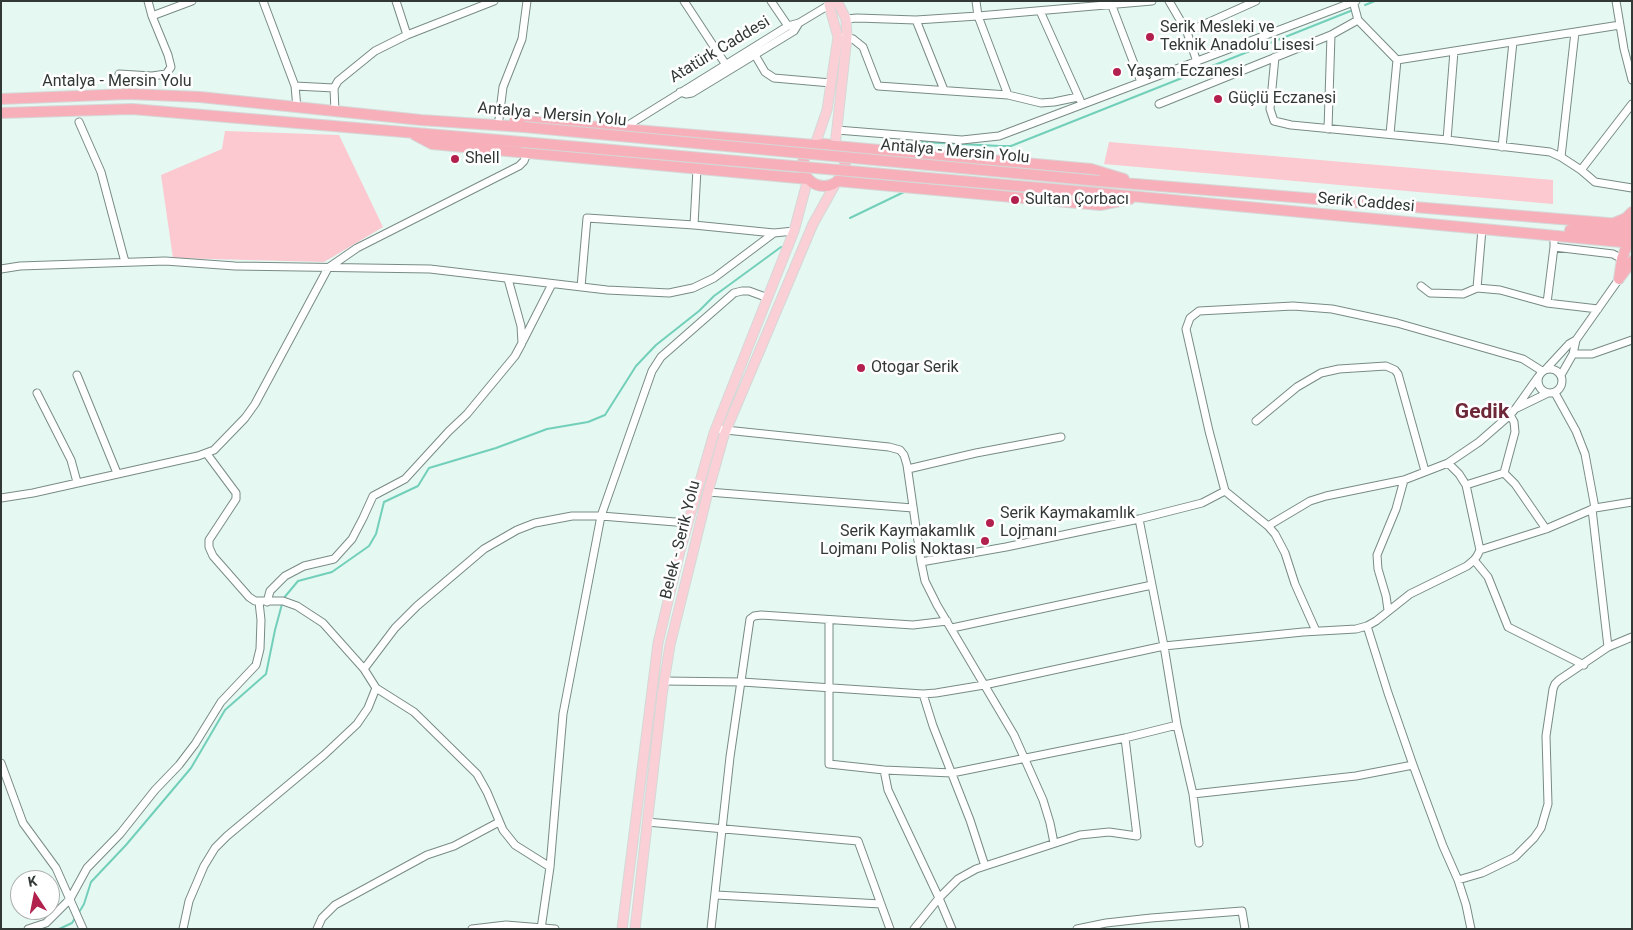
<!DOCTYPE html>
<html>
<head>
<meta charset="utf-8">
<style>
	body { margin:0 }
	#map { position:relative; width:1633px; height:930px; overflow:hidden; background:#e5f8f2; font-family:Roboto,sans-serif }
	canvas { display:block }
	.frame { position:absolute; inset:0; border:2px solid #313836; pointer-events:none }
	.north { position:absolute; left:10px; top:870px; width:50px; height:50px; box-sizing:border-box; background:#fff; border:1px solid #adafaf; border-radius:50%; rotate:349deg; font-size:14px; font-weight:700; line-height:20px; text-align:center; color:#313836 }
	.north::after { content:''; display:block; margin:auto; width:18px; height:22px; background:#b2214d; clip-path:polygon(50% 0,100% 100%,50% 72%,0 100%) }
</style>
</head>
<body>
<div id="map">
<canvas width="1633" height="930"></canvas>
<div class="frame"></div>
<div class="north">K</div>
</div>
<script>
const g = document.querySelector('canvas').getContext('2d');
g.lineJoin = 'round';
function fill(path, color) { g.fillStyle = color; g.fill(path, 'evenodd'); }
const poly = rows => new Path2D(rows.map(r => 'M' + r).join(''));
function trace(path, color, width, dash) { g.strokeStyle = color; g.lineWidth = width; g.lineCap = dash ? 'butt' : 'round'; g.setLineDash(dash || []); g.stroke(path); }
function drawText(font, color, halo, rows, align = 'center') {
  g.font = font + ' Roboto,sans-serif'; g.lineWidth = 5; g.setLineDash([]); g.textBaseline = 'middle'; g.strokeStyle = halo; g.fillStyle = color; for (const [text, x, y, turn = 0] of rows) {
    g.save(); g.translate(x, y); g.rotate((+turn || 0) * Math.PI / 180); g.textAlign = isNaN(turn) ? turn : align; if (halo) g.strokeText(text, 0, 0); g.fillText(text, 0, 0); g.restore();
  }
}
fill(poly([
	[225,131,339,135,383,227,324,262,173,258,161,175,222,149],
	[1109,142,1553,180,1553,204,1104,164]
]), '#fbc9cf');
trace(poly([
	[1365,5,1375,1],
	[922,142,1000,146,1011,146,1353,10],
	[850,218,906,191],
	[283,599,298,581,332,572,369,546,376,534,384,502,418,486,429,468,496,448,547,429,588,422,605,415,636,366,656,345,699,311,714,296,781,247],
	[78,914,84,904,91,882,126,845,191,768,225,710,266,674,275,630,282,604],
	[59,929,72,923,75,918]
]), '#72cfb9', 2);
const minor = poly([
	[148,1,152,16,192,1],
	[263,1,295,86,297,108],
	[396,1,407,35],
	[684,1,728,68],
	[771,1,788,26],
	[976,1,978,16,1008,95],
	[1169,1,1187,32,1197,62],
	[1353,1,1358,20,1397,60],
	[1616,1,1624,49,1632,80],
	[1112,6,1141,82],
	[1040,11,1080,100],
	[846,19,857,18,916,20,978,16,1152,1],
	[916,20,944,90],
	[1187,32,1256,1],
	[843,37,853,39,863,47,878,86,1008,95,1041,103,1054,102,1078,97],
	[755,55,765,72,774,78,831,83],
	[1275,57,1270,109,1274,121,1291,125,1447,140,1550,152,1561,157,1581,170,1595,182,1632,188],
	[1397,60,1620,25],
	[119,74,152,76,166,74,169,70,171,67,168,55,152,16],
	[295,86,334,88],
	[680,92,686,94,692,93,794,31,799,23],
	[1159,104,1331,35,1358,20],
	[335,112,334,88,338,81,375,51,407,35,494,1],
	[499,119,503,87,522,39,527,1],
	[79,122,101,172,125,262],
	[622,129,788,26,799,23,829,5],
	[1328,129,1331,35],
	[837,130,962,140,999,136,1356,1],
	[1390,134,1397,60],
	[1447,140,1454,51],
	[1502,147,1513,42],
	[1561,157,1575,32],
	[1581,170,1632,104],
	[694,225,697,169],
	[1554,236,1554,247,1613,254,1622,259],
	[1,269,20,266,165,261,235,266,430,269,607,290,669,293,693,288,714,278,774,233],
	[1421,286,1430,293,1463,294,1477,288,1500,290,1547,303,1598,309],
	[581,287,587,218,694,225,774,233,794,231],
	[1477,288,1482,229],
	[1547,303,1554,247],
	[523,341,552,284],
	[1573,354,1592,354,1632,340],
	'1538 381a12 12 0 1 1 24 0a12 12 0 1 1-24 0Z',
	[1545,370,1569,344,1576,340],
	[77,375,117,473],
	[1561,375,1573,354,1576,340,1619,279],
	[37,393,71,460,77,482],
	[1555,393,1576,431,1585,454,1595,508,1632,502],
	[1517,408,1548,393],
	[1510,415,1514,422,1515,432,1504,473,1515,484,1546,529],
	[1256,421,1297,387,1321,373,1339,369,1386,366,1395,370,1398,374,1425,471],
	[716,429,889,447,900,450,904,455,907,465,921,562,925,581,937,605,1014,735,1043,800,1050,823,1054,843],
	[207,454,236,493,236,499,209,540,209,547,213,556,249,597,255,601,283,601,297,606,323,623,364,669,376,688,414,712,477,774,487,792,503,830,515,845,550,867],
	[908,469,976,453,1061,437],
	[1466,485,1504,473],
	[1225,491,1268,526,1275,534,1285,553,1295,584,1316,631],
	[708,492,913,508],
	[1,498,33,493,198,456,214,450,245,418,255,404,328,268,357,248,519,166,524,161,527,153],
	[1592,509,1608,647],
	[1139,519,1164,646,1177,725,1193,794,1199,843],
	[1268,526,1310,501,1326,496,1404,480,1448,463,1479,442,1510,415,1516,408,1538,377],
	[1480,550,1546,529,1595,508],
	[1474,560,1488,577,1508,627,1584,665],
	[921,562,1006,547,1139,519,1202,503,1225,491,1209,431,1186,329,1190,318,1199,311,1293,306,1332,309,1397,323,1523,359,1542,371],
	[267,602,270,591,285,576,304,566,334,559,352,539,363,518,373,496,405,479,449,431,467,414,515,356,522,343,521,326,508,279],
	[1388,610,1386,596,1378,569,1377,555,1396,509,1404,480],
	[829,621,829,764,884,770,952,773,1125,738,1177,725],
	[1367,626,1388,693,1413,765,1443,846,1458,880,1466,905,1471,929],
	[952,628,1152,585],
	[364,669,395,628,417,606,484,549,517,530,535,523,572,516,601,516,688,523],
	[664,681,742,682,923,694,936,693,984,685,1164,646,1303,632,1356,629,1367,626,1376,621,1410,594,1467,566,1474,560,1477,556,1480,550,1466,485,1459,474,1448,463],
	[923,694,933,726,970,820,985,866],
	[1,763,23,823,56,868,83,929],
	[884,770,888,790,939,898,952,929],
	[1193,794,1356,776,1413,765],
	[647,822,858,841,890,929],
	[1458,880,1482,873,1515,857,1534,838,1541,828,1548,804,1546,736,1553,689,1555,684,1559,680,1608,647,1632,637],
	[716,895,881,904],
	[28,929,46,923,70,899,87,868,120,834,155,790,179,765,195,744,221,702,256,665,260,649,261,620,259,602],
	[183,929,189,901,204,866,215,848,227,836,324,755,357,724,368,708,376,688],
	[317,929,322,918,335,905,427,855,454,846,499,822],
	[472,929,506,925,555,929],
	[541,929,550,867,563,714,601,516,652,371,661,357,734,293,742,291,749,291,768,298],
	[711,929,730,757,750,619,754,616,761,615,913,625,947,621],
	[914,929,939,898,958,879,976,869,1080,835,1109,832,1137,836,1125,738],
	[1077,929,1106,923,1151,918,1242,911,1245,929]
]);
const major = poly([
	[815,145,827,110,838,37,829,5,836,1],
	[835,146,847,37,846,19,837,1],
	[622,929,658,643,680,551,714,433,794,231,808,179],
	[635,929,662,695,670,645,708,492,724,435,749,376,813,224,837,181]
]);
const highway = poly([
	[1,99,129,94,200,97,421,120,524,127],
	[1,113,132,109,522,142],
	[515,120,815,145],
	[415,135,432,144,808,179],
	'803 165a21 21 0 1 1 42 0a21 21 0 1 1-42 0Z',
	[835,146,1091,169,1124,179],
	[837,181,1100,205,1130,199],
	[1099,181,1632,225],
	[1098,193,1632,243],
	[1614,223,1626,218,1632,212],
	[1570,230,1624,234,1632,230],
	[1621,276,1632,261],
	[1619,279,1622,259,1628,242,1631,240]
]);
trace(minor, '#798b86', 9);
trace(major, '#d6d7d7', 11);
trace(highway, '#d6d7d7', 12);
trace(minor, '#fff', 7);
trace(major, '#fad0d6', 9);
trace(highway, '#f7b0ba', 10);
const highwayBridge = poly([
	[524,127,1099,181],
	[522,142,1098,193]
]);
trace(highwayBridge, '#d6d7d7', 12, []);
trace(highwayBridge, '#f7b0ba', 10);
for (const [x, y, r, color] of [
	[1150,37,5,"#b2214d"],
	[1117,72,5,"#b2214d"],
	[1218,99,5,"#b2214d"],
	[455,159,5,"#b2214d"],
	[1015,200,5,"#b2214d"],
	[861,368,5,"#b2214d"],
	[990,523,5,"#b2214d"],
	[985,541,5,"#b2214d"]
]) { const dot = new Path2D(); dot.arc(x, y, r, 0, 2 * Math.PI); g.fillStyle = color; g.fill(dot); trace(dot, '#fff', 2); }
drawText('16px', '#313836', '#fff', [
	["Serik Mesleki ve",1160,28],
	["Teknik Anadolu Lisesi",1160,46],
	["Yaşam Eczanesi",1127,72],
	["Güçlü Eczanesi",1228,99],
	["Shell",465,159],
	["Sultan Çorbacı",1025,200],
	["Otogar Serik",871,368],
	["Serik Kaymakamlık",1000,514],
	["Lojmanı",1000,532],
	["Serik Kaymakamlık",975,532,"right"],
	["Lojmanı Polis Noktası",975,550,"right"]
], 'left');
drawText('16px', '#313836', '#fff', [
	["Atatürk Caddesi",720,50,-31],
	["Antalya - Mersin Yolu",117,82],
	["Antalya - Mersin Yolu",552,115,5],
	["Antalya - Mersin Yolu",955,152,5],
	["Serik Caddesi",1366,203,5],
	["Belek - Serik Yolu",681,540,-76]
]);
drawText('bold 21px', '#6e2837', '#fff', [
	["Gedik",1482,413]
]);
</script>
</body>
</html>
